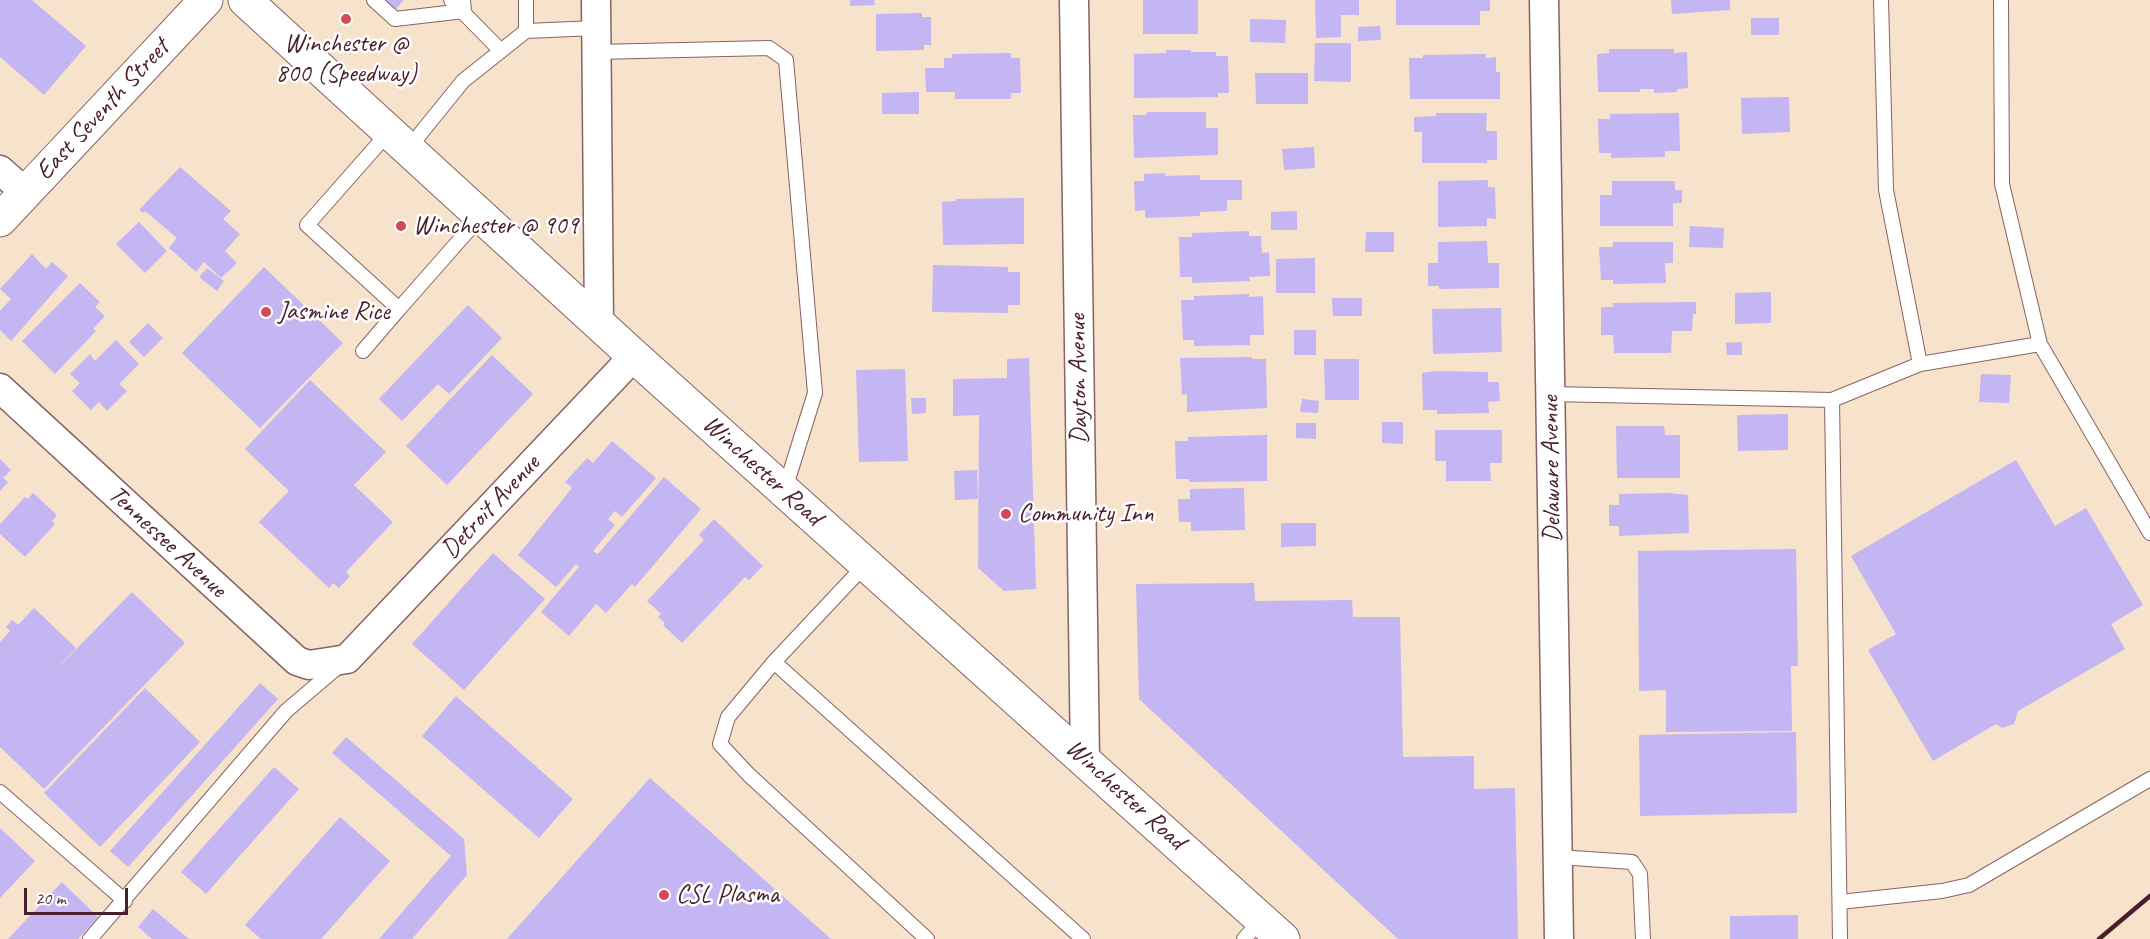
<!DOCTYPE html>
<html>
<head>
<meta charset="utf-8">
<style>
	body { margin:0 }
	#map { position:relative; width:2150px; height:939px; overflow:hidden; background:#f7e2cc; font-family:Caveat,sans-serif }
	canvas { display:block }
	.scale { position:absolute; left:24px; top:888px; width:104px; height:27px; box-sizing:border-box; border:3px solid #4a1f2b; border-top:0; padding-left:8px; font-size:18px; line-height:21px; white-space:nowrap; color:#4a1f2b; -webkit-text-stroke:4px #fff; paint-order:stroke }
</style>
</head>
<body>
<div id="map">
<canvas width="2150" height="939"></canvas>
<div class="scale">20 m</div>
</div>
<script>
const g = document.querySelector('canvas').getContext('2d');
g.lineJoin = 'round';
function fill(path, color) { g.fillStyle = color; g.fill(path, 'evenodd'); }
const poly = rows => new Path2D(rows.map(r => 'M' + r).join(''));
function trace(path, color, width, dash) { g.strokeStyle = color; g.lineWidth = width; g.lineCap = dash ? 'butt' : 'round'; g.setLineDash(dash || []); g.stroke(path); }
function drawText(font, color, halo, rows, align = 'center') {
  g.font = font + ' Caveat,sans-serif'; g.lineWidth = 5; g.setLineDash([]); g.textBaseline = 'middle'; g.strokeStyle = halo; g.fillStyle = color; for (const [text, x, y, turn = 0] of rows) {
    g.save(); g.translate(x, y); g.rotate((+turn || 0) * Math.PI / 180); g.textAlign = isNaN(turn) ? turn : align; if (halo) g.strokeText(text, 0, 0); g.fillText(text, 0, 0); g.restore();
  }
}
fill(poly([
	[0,0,32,0,86,46,44,95,0,57],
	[384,0,404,0,395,10],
	[850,0,874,0,875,5,850,6],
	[1143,0,1198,0,1198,34,1143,34],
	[1315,0,1359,0,1359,15,1341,15,1341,37,1316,38],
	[1396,0,1490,0,1490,11,1480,11,1480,25,1396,25],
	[1671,0,1730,0,1730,10,1672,14],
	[922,13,922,17,931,17,931,45,924,45,924,50,876,51,876,14],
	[1751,18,1779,18,1779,35,1751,35],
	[1250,19,1286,20,1285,43,1250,42],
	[1380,26,1381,40,1358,41,1358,27],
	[1315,43,1351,43,1351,82,1314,81],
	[1609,49,1674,49,1674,53,1687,52,1688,88,1677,89,1677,92,1654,93,1654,89,1640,89,1640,92,1598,92,1597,54,1609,53],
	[1166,50,1191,50,1191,52,1216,52,1216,56,1228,56,1229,93,1218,93,1218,97,1134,98,1134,54,1166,53],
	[1011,53,1011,58,1020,58,1021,93,1011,93,1011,99,955,99,955,92,926,92,925,68,944,68,944,58,952,58,952,54],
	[1486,54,1486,58,1496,57,1496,72,1500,72,1500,99,1410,99,1409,58,1423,58,1423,55],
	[1255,73,1308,73,1308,104,1256,104],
	[919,92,919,114,882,114,882,93],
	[1789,97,1790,132,1742,134,1741,98],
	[1147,112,1206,112,1206,128,1218,128,1218,155,1134,158,1133,115,1146,115],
	[1436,113,1487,113,1486,131,1497,131,1497,160,1487,160,1487,163,1422,163,1422,132,1414,132,1414,117,1436,116],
	[1679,113,1680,151,1665,151,1665,157,1611,158,1611,153,1599,153,1598,119,1610,119,1610,114],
	[1314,147,1315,168,1284,170,1282,149],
	[180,167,231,211,223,219,240,234,225,251,237,263,221,278,204,262,196,272,169,248,177,238,145,211,143,213,139,210],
	[1165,173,1165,176,1200,175,1200,180,1242,180,1242,200,1227,200,1227,211,1200,212,1200,216,1145,218,1145,210,1135,211,1134,181,1144,181,1144,174],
	[1488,180,1488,187,1495,187,1496,219,1487,218,1487,226,1438,227,1438,181],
	[1612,181,1675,181,1675,190,1682,190,1682,203,1673,203,1673,226,1600,226,1600,195,1612,195],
	[1024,198,1024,244,943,245,942,202,956,201,956,199],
	[1297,211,1297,230,1271,230,1271,212],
	[139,222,167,251,145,273,116,244],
	[1690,226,1724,228,1723,248,1689,247],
	[1249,231,1249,236,1261,236,1262,253,1269,252,1270,276,1249,277,1250,281,1192,283,1192,277,1180,277,1179,237,1192,237,1192,233],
	[1366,232,1394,232,1394,252,1365,252],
	[1487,241,1488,263,1499,263,1499,288,1439,289,1439,286,1428,286,1428,263,1438,263,1438,242],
	[1613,242,1673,242,1673,263,1665,263,1666,283,1613,284,1613,280,1601,280,1599,247,1613,247],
	[32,254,46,269,52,262,68,276,11,341,0,330,0,311,11,299,0,289],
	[1315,258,1315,293,1276,293,1276,259],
	[933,265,1008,267,1008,272,1020,272,1020,305,1008,305,1008,313,932,312],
	[264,267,343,343,260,428,182,353],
	[207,268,224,281,217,291,199,277],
	[80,283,100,302,95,307,105,316,93,329,96,331,55,374,22,341],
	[1771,292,1771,323,1735,324,1735,293],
	[1249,294,1249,297,1263,296,1264,335,1250,335,1250,345,1194,346,1194,340,1183,340,1181,300,1194,300,1194,296],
	[1332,298,1362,298,1362,316,1333,316],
	[1696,302,1696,314,1693,314,1692,331,1672,331,1671,353,1614,353,1613,335,1601,335,1601,307,1613,307,1613,303],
	[468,305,502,338,449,394,438,384,402,421,379,399],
	[1501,308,1502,352,1433,354,1432,309],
	[148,323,163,338,144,357,129,342],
	[1294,330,1316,330,1316,355,1294,355],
	[116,340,139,364,119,384,127,391,107,411,99,402,91,410,72,391,80,383,70,374,90,354,95,361],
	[1742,342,1742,355,1727,355,1726,343],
	[492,355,533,394,447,485,406,446],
	[1252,357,1252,359,1266,359,1267,408,1187,412,1187,394,1182,395,1180,358],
	[1029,358,1036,589,1004,591,978,568,979,415,953,416,953,379,1007,378,1007,359],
	[1324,359,1359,359,1359,400,1325,400],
	[905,369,908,461,859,462,856,370],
	[1436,371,1488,372,1488,382,1499,382,1500,401,1488,402,1489,413,1437,414,1437,410,1423,410,1422,373],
	[1981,374,2011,375,2009,403,1979,402],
	[310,380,386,452,354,485,393,522,346,572,350,576,339,588,333,583,329,588,259,522,289,491,245,449],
	[911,398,926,398,926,413,912,414],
	[1302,399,1319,401,1318,413,1300,412],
	[1788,414,1788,450,1738,451,1737,415],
	[1382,422,1403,422,1403,444,1382,443],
	[1296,423,1316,423,1316,439,1296,438],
	[1616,426,1664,426,1665,435,1680,435,1680,478,1617,478],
	[1435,430,1502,430,1502,463,1490,463,1491,481,1446,481,1446,461,1435,461],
	[1267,435,1267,481,1189,482,1189,479,1176,479,1175,441,1188,441,1188,437],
	[612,441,656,478,622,517,615,511,608,519,615,525,593,551,598,554,664,477,701,509,635,587,632,584,606,613,596,604,569,636,541,612,579,567,576,564,556,587,518,555,572,488,565,482,587,458,593,463],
	[0,459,11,470,3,478,8,482,0,491],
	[2016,460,2055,526,2086,508,2143,605,2111,624,2125,649,2018,711,2014,724,2002,728,1996,724,1933,761,1868,650,1896,634,1851,556],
	[977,470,978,499,955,500,954,471],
	[1244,488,1245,530,1191,531,1191,522,1179,522,1178,499,1190,499,1190,489],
	[33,493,57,515,52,521,55,524,25,557,0,534,0,524,25,497,28,499],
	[1669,493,1688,495,1689,533,1619,536,1619,526,1609,526,1609,505,1619,505,1619,494],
	[714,519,763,566,749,580,745,577,682,643,663,625,665,623,658,617,661,614,647,601,704,540,699,535],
	[1281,523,1316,523,1316,546,1281,547],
	[1796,549,1798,666,1791,666,1792,731,1666,732,1666,690,1639,691,1638,551],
	[493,553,545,599,464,690,412,644],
	[1254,583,1255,601,1352,600,1353,617,1400,617,1403,757,1474,756,1474,789,1515,788,1518,939,1398,939,1139,699,1136,584],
	[132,592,185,643,44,789,0,747,0,642,10,631,6,627,12,620,18,625,34,608,76,648,52,674],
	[260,683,278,699,128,867,110,851],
	[145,688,200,742,100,847,44,793],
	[456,696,573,799,539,838,422,736],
	[1796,732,1797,813,1640,816,1639,735],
	[346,737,464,839,467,875,412,939,379,939,451,856,332,753],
	[274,767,299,789,206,894,181,872],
	[650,778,831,939,507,939],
	[340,817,390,861,321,939,261,939,245,925],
	[0,828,35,861,0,898],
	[62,882,98,917,78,939,8,939],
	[153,909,189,939,152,939,138,927],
	[1798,915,1798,939,1730,939,1730,916]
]), '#c4b5f3');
const service = poly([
	[374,0,395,19,464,11,463,0],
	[451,0,501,51],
	[526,0,526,31],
	[1881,0,1886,190,1920,364],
	[596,52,769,48,786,60,815,393,785,489],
	[388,133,307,225,399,309,480,217],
	[408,149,463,81,526,31,596,28],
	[2040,344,2150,533],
	[363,351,399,309],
	[1551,394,1832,400,1920,364,2040,344,2002,184,2001,0],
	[1832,400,1840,939],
	[866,564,774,662,728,717,720,744,749,775,927,939],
	[774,662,1083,939],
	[0,792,125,901],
	[1558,857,1632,862,1640,874,1643,939],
	[1840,902,1942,891,1969,885,2150,779],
	[90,939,286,711,339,666],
	[1244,939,1261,920]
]);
const minor = poly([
	[596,0,599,324],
	[1074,0,1085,759],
	[1544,0,1559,939],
	[0,170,26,193],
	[0,388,297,661,309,665,347,659,634,356]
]);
const tertiary = poly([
	[0,220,206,0]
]);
const primary = poly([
	[245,0,634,356,1283,939]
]);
trace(service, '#876363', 16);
trace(minor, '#876363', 31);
trace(tertiary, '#876363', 35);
trace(primary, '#876363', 35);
trace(service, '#fff', 14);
trace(minor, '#fff', 28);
trace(tertiary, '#fff', 33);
trace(primary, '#fff', 33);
trace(poly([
	[2099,939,2150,896]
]), '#4a1f2b', 4.5);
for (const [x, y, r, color] of [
	[346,19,6,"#d1495b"],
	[401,226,6,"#d1495b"],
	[266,312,6,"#d1495b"],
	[1006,514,6,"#d1495b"],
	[664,895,6,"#d1495b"]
]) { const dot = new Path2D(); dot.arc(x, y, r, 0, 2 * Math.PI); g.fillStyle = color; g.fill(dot); trace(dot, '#fff', 2); }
drawText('26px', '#4a1f2b', '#fff', [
	["Winchester @",346,44,"center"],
	["800 (Speedway)",346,74,"center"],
	["Winchester @ 909",413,226],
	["Jasmine Rice",278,312],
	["Community Inn",1018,514],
	["CSL Plasma",676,895]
], 'left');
drawText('26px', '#4a1f2b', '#fff', [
	["East Seventh Street",103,110,-47],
	["Dayton Avenue",1079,379,-91],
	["Delaware Avenue",1552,469,-91],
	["Winchester Road",762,471,42],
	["Detroit Avenue",491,507,-47],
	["Tennessee Avenue",167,542,43],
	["Winchester Road",1125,795,42]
]);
</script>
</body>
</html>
